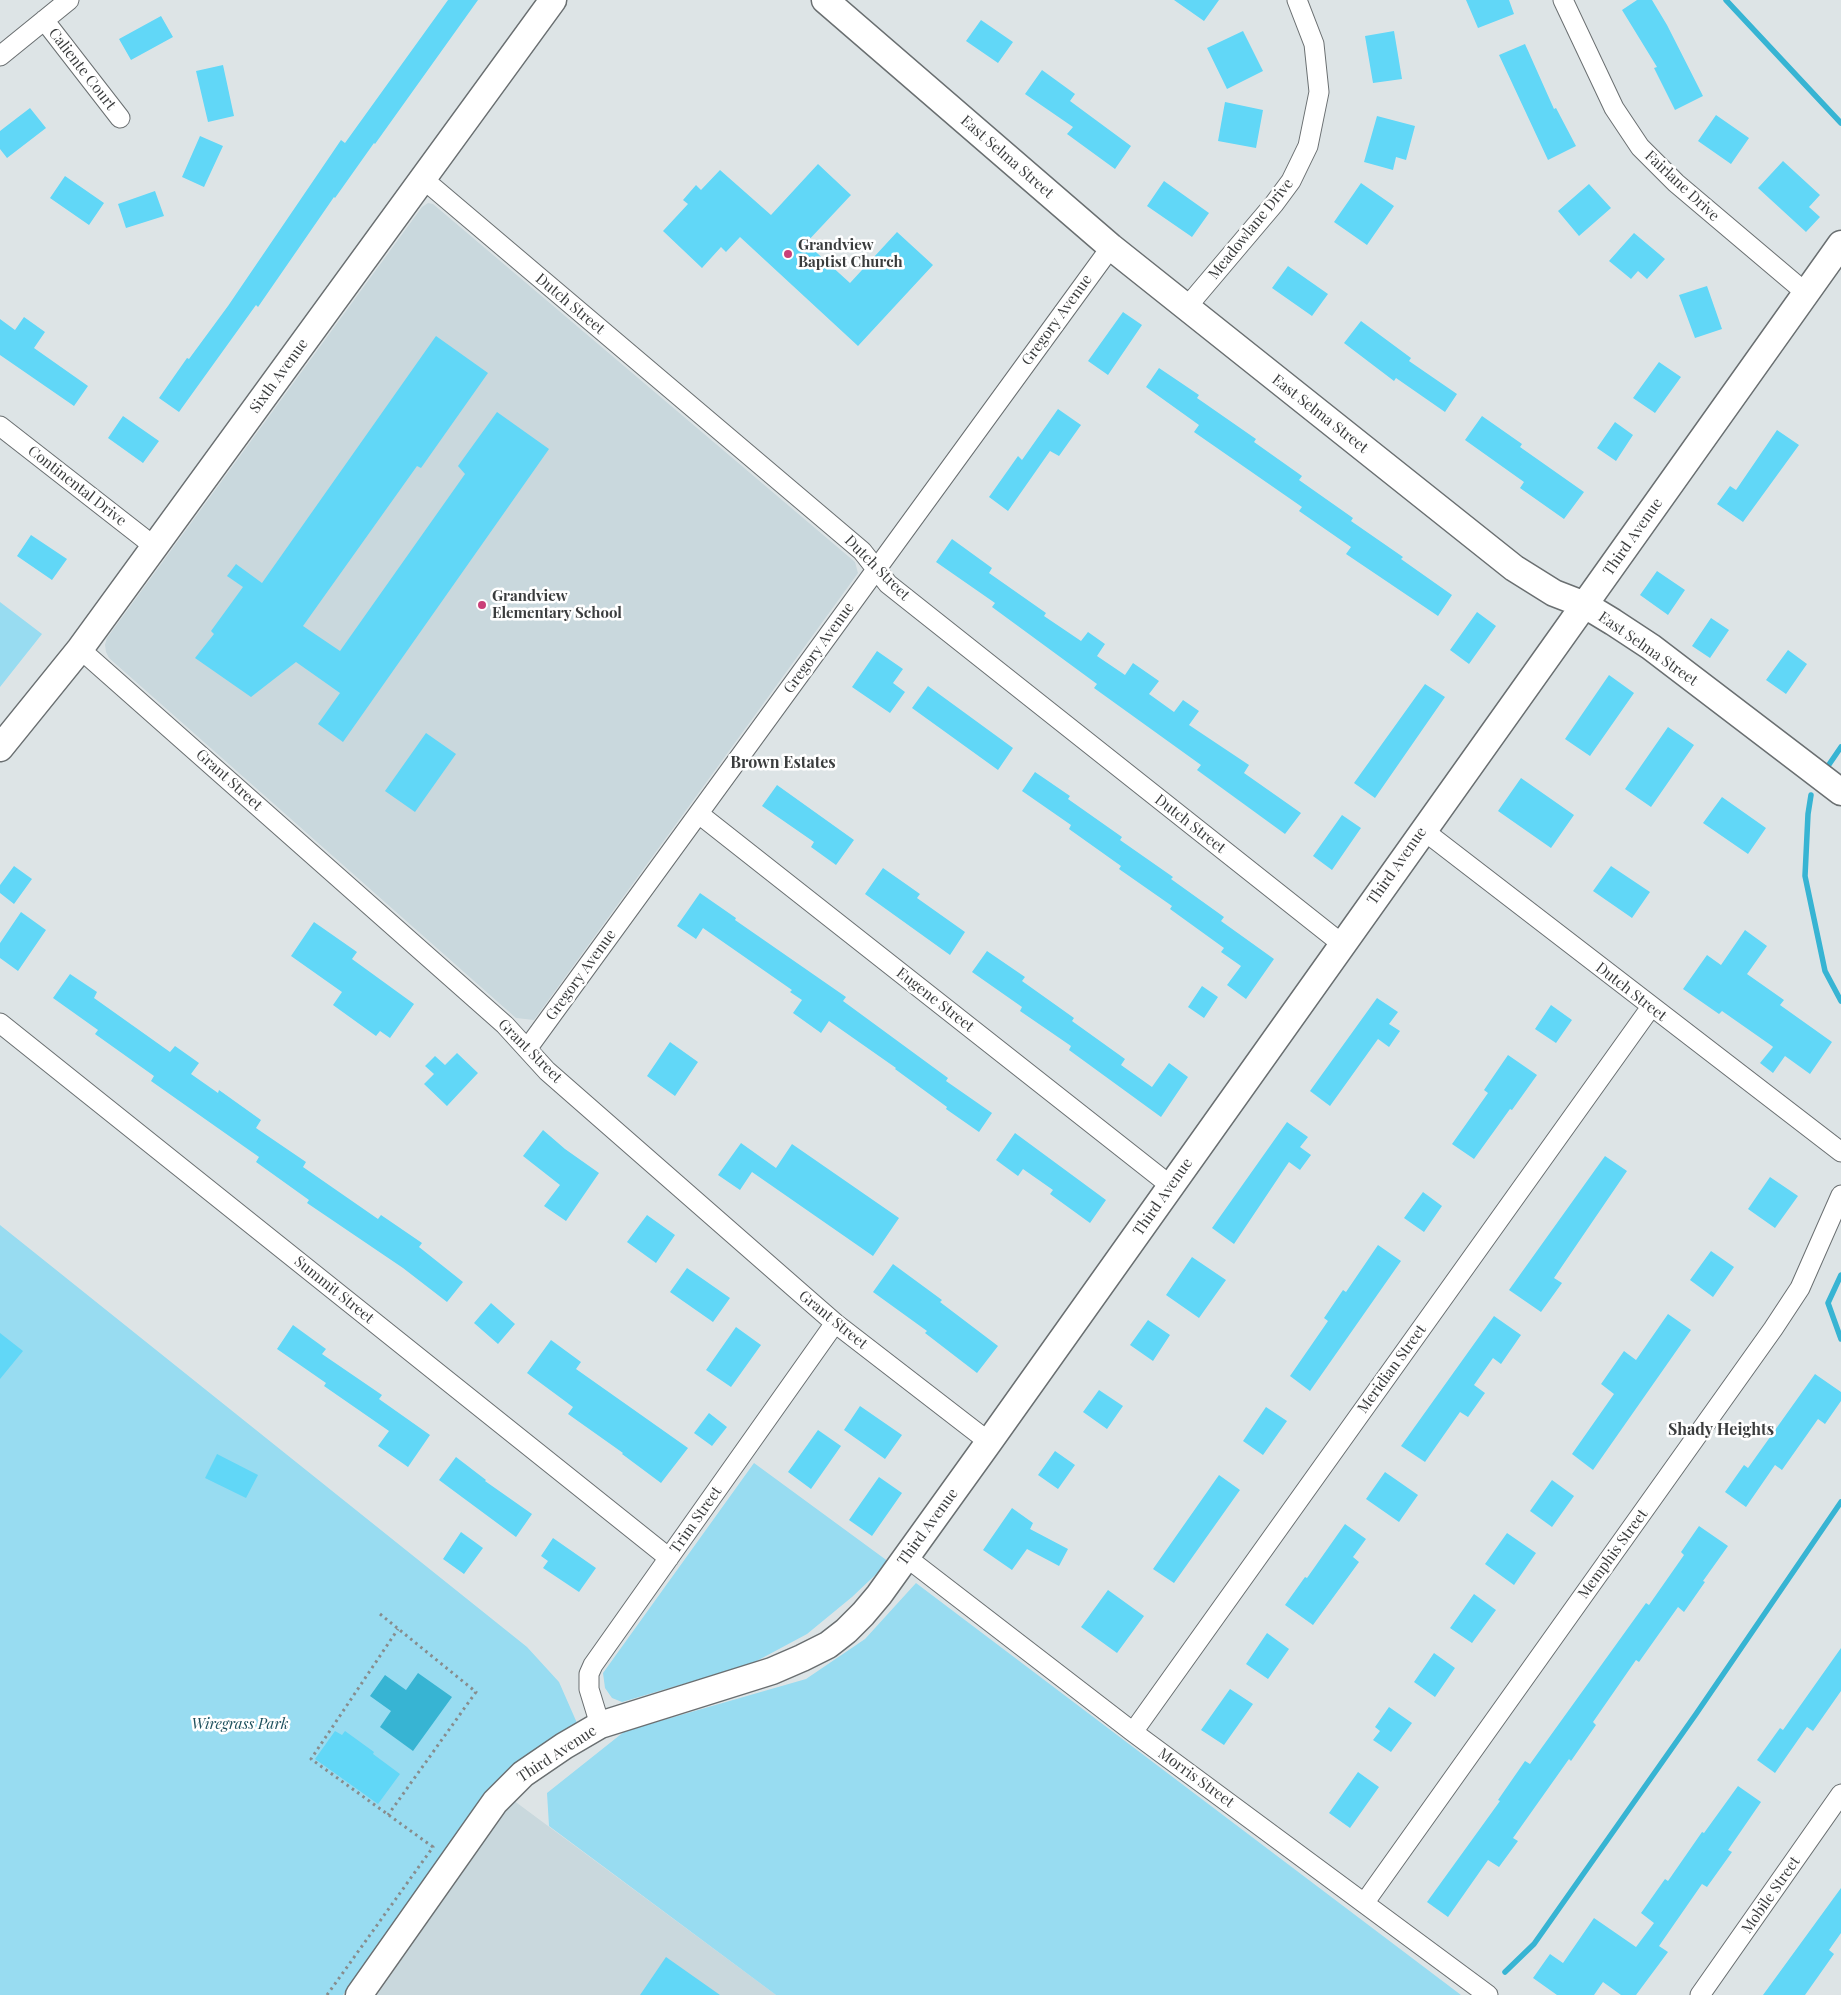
<!DOCTYPE html>
<html>
<head>
<meta charset="utf-8">
<style>
	body { margin:0 }
	canvas { display:block; background:#dde4e6 }
</style>
</head>
<body>
<canvas width="1841" height="1995"></canvas>
<script>
const g = document.querySelector('canvas').getContext('2d');
g.lineJoin = 'round';
function fill(path, color) { g.fillStyle = color; g.fill(path, 'evenodd'); }
const poly = rows => new Path2D(rows.map(r => 'M' + r).join(''));
function trace(path, color, width, dash) { g.strokeStyle = color; g.lineWidth = width; g.lineCap = dash ? 'butt' : 'round'; g.setLineDash(dash || []); g.stroke(path); }
function drawText(font, color, halo, rows, align = 'center') {
  g.font = font + ' "Playfair Display",serif'; g.lineWidth = 5; g.setLineDash([]); g.textBaseline = 'middle'; g.strokeStyle = halo; g.fillStyle = color; for (const [text, x, y, turn = 0] of rows) {
    g.save(); g.translate(x, y); g.rotate((+turn || 0) * Math.PI / 180); g.textAlign = isNaN(turn) ? turn : align; if (halo) g.strokeText(text, 0, 0); g.fillText(text, 0, 0); g.restore();
  }
}
fill(poly([
	[428,203,433,204,855,562,858,573,534,1020,516,1018,109,658,106,652,105,645,107,638,422,207],
	[513,1800,776,1995,377,1995]
]), '#c9d8dd');
fill(poly([
	[0,602,42,634,0,687],
	[0,1225,527,1647,559,1682,577,1723,504,1774,487,1793,343,1995,0,1995],
	[754,1463,889,1562,852,1597,807,1634,751,1664,622,1702,612,1698,605,1688,603,1673],
	[916,1583,1461,1995,776,1995,549,1826,547,1793,625,1731,806,1679,865,1639]
]), '#98dcf1');
fill(poly([
	[418,1673,452,1697,413,1751,380,1727,391,1711,370,1696,385,1675,406,1690]
]), '#37b4d3');
trace(poly([
	[1726,0,1841,123],
	[1828,766,1841,747],
	[1811,795,1808,814,1805,876,1825,971,1841,1001],
	[1841,1275,1828,1303,1841,1339],
	[1505,1972,1534,1944,1696,1714,1841,1502]
]), '#37b4d3', 5.5);
fill(poly([
	[448,0,478,0,375,144,374,143,335,198,334,197,258,307,256,305,179,412,159,398,187,358,189,359,228,306,341,140,345,143],
	[1174,0,1219,0,1204,21],
	[1466,0,1509,0,1514,14,1478,28],
	[1637,0,1652,0,1667,25,1703,96,1675,110,1654,68,1657,67,1622,10],
	[161,16,173,37,131,60,119,39],
	[981,20,1013,42,998,63,966,41],
	[1243,31,1263,71,1227,89,1207,48],
	[1394,31,1402,79,1373,83,1365,36],
	[1525,44,1554,109,1556,108,1576,146,1548,160,1499,55],
	[223,65,234,116,208,122,196,71],
	[1042,70,1075,94,1070,101,1131,146,1115,169,1067,134,1073,127,1025,94],
	[1225,102,1263,110,1256,148,1218,141],
	[30,108,46,128,7,158,0,149,0,131],
	[1716,115,1749,138,1731,164,1698,141],
	[1377,116,1415,126,1406,160,1396,157,1393,170,1364,162],
	[200,136,223,146,204,187,182,177],
	[1783,161,1820,195,1809,207,1820,217,1806,232,1758,188],
	[818,164,851,195,806,243,850,283,897,232,933,265,858,346,740,237,726,252,721,247,702,268,663,231,688,204,683,200,696,185,701,190,720,170,771,215],
	[65,176,104,203,89,225,50,198],
	[1164,181,1209,213,1192,237,1147,206],
	[1361,183,1394,206,1367,245,1334,222],
	[1589,184,1611,208,1579,236,1558,211],
	[155,191,164,216,126,228,118,204],
	[1634,233,1665,259,1647,279,1638,271,1631,279,1609,261],
	[1288,266,1328,294,1312,316,1272,288],
	[1707,286,1722,329,1695,338,1679,295],
	[1123,312,1142,325,1108,375,1088,361],
	[24,317,45,332,34,348,88,386,74,406,0,355,0,319,15,330],
	[1361,321,1411,358,1409,361,1457,394,1445,412,1396,378,1394,381,1344,343],
	[436,336,488,373,421,468,417,466,303,626,340,651,465,474,458,466,497,412,549,449,343,742,318,724,340,693,296,662,251,697,195,658,214,634,211,631,243,587,227,576,236,564,262,583],
	[1659,362,1681,377,1655,413,1633,398],
	[1159,368,1199,395,1197,398,1256,439,1254,442,1302,476,1299,480,1353,518,1351,521,1403,557,1401,559,1452,595,1438,616,1346,554,1351,547,1299,511,1302,507,1194,432,1199,425,1146,387],
	[1058,409,1081,425,1059,456,1050,451,1008,511,989,497,1018,456,1022,460],
	[123,416,159,441,143,463,108,438],
	[1482,416,1522,444,1520,447,1584,492,1564,519,1520,488,1524,482,1465,440],
	[1615,422,1633,435,1616,461,1597,448],
	[1777,430,1799,445,1743,522,1717,504,1730,486,1736,490],
	[31,535,67,559,52,580,17,556],
	[952,539,992,568,989,573,1046,613,1044,616,1081,641,1088,632,1105,644,1097,656,1125,675,1133,663,1159,681,1149,694,1174,712,1183,700,1199,711,1189,725,1249,765,1244,773,1301,813,1285,834,1197,770,1201,765,1094,688,1097,684,992,607,995,603,936,562],
	[1657,571,1685,590,1668,615,1640,595],
	[1477,612,1496,626,1469,664,1450,650],
	[1711,618,1729,630,1710,658,1692,646],
	[1788,650,1807,664,1786,694,1766,680],
	[877,651,903,669,893,683,905,692,890,713,852,687],
	[1609,675,1634,693,1590,756,1565,739],
	[1425,684,1445,697,1375,798,1354,783],
	[928,686,1013,748,998,770,912,708],
	[1668,727,1694,745,1651,807,1625,789],
	[426,733,456,754,415,812,385,791],
	[1035,772,1070,796,1068,799,1122,837,1120,840,1173,877,1171,879,1224,917,1221,921,1274,959,1246,999,1227,985,1241,966,1221,952,1224,948,1170,909,1172,906,1119,869,1121,866,1069,829,1071,825,1022,791],
	[1521,778,1574,815,1551,848,1498,811],
	[777,785,854,840,836,865,811,847,814,842,762,806],
	[1722,797,1766,828,1748,854,1703,823],
	[1342,815,1361,828,1332,870,1313,856],
	[14,866,32,879,14,904,0,893,0,885],
	[1611,866,1650,892,1632,918,1593,891],
	[883,868,920,894,917,898,965,932,950,955,865,894],
	[700,893,736,918,735,920,846,997,843,1001,948,1078,946,1081,992,1113,979,1132,946,1109,947,1107,895,1069,896,1068,829,1021,821,1033,793,1013,802,1000,790,992,792,990,703,928,696,939,677,926],
	[21,912,46,930,18,971,0,958,0,943],
	[314,922,357,952,352,959,414,1004,390,1038,380,1031,376,1036,333,1005,342,992,291,956],
	[1745,930,1767,946,1747,974,1784,1000,1780,1005,1832,1042,1810,1074,1785,1056,1773,1073,1760,1063,1773,1047,1772,1046,1722,1011,1719,1014,1683,989,1707,955,1721,965],
	[987,951,1025,977,1022,981,1074,1018,1072,1021,1125,1059,1121,1065,1152,1087,1169,1063,1188,1077,1161,1117,1069,1050,1071,1046,1020,1011,1022,1007,972,972],
	[70,974,97,992,94,998,170,1052,175,1046,199,1063,191,1074,218,1093,219,1090,261,1120,256,1128,306,1162,303,1167,378,1219,381,1215,422,1243,419,1247,463,1282,447,1302,403,1268,307,1203,309,1200,256,1162,259,1157,151,1081,154,1076,95,1034,98,1030,53,998],
	[1202,986,1218,997,1204,1018,1188,1007],
	[1377,998,1398,1012,1389,1024,1400,1031,1389,1047,1378,1039,1330,1106,1310,1091],
	[1551,1005,1572,1020,1556,1043,1535,1029],
	[670,1042,698,1062,675,1096,647,1076],
	[457,1053,478,1073,447,1106,424,1084,434,1074,425,1066,435,1056,445,1065],
	[1508,1055,1537,1075,1512,1110,1510,1109,1474,1159,1452,1144,1488,1093,1484,1090],
	[1287,1122,1308,1137,1300,1147,1311,1155,1300,1170,1289,1162,1234,1244,1212,1228],
	[543,1130,565,1149,599,1173,566,1221,544,1206,560,1185,523,1156],
	[1015,1133,1106,1200,1090,1223,1050,1194,1053,1190,1023,1169,1018,1176,996,1160],
	[741,1143,776,1168,792,1144,899,1218,873,1256,752,1172,740,1190,718,1175],
	[1605,1156,1627,1171,1554,1278,1562,1283,1541,1312,1509,1290],
	[1770,1177,1798,1196,1775,1228,1748,1209],
	[1423,1192,1442,1206,1424,1232,1404,1218],
	[647,1215,675,1235,656,1263,627,1242],
	[1378,1245,1401,1261,1310,1391,1290,1376,1328,1321,1324,1318,1343,1290,1346,1292],
	[1711,1251,1734,1267,1713,1297,1690,1280],
	[1192,1257,1226,1280,1199,1318,1166,1295],
	[893,1264,942,1300,940,1302,998,1346,977,1373,925,1333,927,1331,873,1292],
	[687,1268,730,1298,713,1322,670,1292],
	[491,1303,515,1324,498,1344,474,1323],
	[1668,1314,1691,1330,1593,1470,1572,1454,1614,1394,1601,1384,1624,1351,1636,1360],
	[1494,1316,1521,1335,1501,1364,1493,1358,1474,1385,1485,1393,1468,1417,1460,1412,1425,1462,1401,1446],
	[1148,1320,1170,1335,1153,1361,1130,1345],
	[293,1325,326,1349,322,1354,382,1395,379,1399,430,1435,408,1467,378,1446,389,1431,324,1386,326,1383,277,1349],
	[736,1327,761,1345,731,1387,706,1370],
	[0,1333,23,1351,0,1379],
	[551,1340,581,1362,576,1369,688,1448,661,1483,622,1454,623,1453,568,1414,573,1407,527,1373],
	[1815,1374,1841,1392,1841,1401,1825,1424,1818,1419,1782,1470,1775,1465,1746,1507,1725,1492,1744,1465,1748,1468],
	[1099,1390,1123,1406,1107,1429,1083,1412],
	[860,1406,902,1435,885,1459,844,1430],
	[1266,1407,1287,1421,1263,1455,1243,1441],
	[709,1413,727,1427,712,1446,694,1433],
	[818,1430,841,1446,811,1489,788,1472],
	[1055,1451,1075,1465,1058,1489,1038,1475],
	[217,1454,258,1475,246,1498,205,1478],
	[456,1457,486,1480,485,1481,532,1514,516,1537,439,1480],
	[1385,1472,1418,1495,1399,1522,1366,1499],
	[1219,1475,1240,1490,1174,1583,1153,1569],
	[879,1477,902,1493,872,1536,849,1520],
	[1552,1480,1574,1496,1552,1527,1530,1511],
	[1012,1508,1033,1523,1030,1529,1068,1549,1059,1566,1027,1549,1012,1570,983,1550],
	[1345,1524,1366,1539,1353,1557,1359,1562,1313,1625,1285,1605,1305,1577,1307,1578],
	[1699,1526,1728,1546,1703,1581,1705,1582,1684,1612,1678,1607,1639,1662,1636,1660,1593,1722,1596,1725,1571,1761,1569,1759,1513,1838,1518,1841,1499,1867,1488,1860,1448,1917,1427,1902,1500,1801,1498,1800,1525,1761,1530,1764,1646,1603,1649,1605,1684,1555,1681,1552],
	[461,1532,483,1548,464,1574,443,1559],
	[1507,1533,1536,1553,1514,1585,1485,1564],
	[553,1538,596,1568,579,1592,543,1568,548,1561,541,1556],
	[1108,1590,1144,1616,1117,1653,1081,1627],
	[1474,1594,1496,1610,1472,1643,1450,1628],
	[1267,1633,1289,1649,1268,1679,1246,1664],
	[1841,1648,1841,1691,1813,1731,1807,1727,1775,1773,1757,1760,1780,1728,1783,1730],
	[1434,1653,1455,1668,1435,1697,1414,1682],
	[1230,1689,1253,1704,1224,1745,1201,1730],
	[1389,1707,1412,1723,1391,1752,1373,1740,1380,1731,1375,1727],
	[335,1731,342,1735,345,1731,374,1752,373,1754,400,1774,378,1804,315,1759],
	[1358,1772,1379,1787,1350,1828,1329,1813],
	[1738,1786,1761,1802,1728,1850,1732,1852,1707,1887,1702,1884,1659,1946,1668,1952,1636,1995,1621,1995,1603,1982,1594,1995,1557,1995,1533,1978,1550,1954,1563,1963,1594,1918,1636,1947,1654,1923,1641,1913,1665,1879,1668,1881,1702,1832,1704,1833],
	[1841,1888,1841,1933,1829,1950,1834,1954,1805,1995,1763,1995],
	[666,1957,720,1995,640,1995]
]), '#61d7f7');
const street = poly([
	[1563,0,1614,108,1640,147,1676,183,1806,293],
	[44,20,120,118],
	[0,56,69,0],
	[422,178,862,551,888,584,1342,944],
	[1186,308,1274,204,1291,181,1308,146,1319,92,1314,44,1297,0],
	[0,426,155,547],
	[80,649,505,1025,547,1071,812,1303,835,1323,989,1442],
	[699,814,1171,1186],
	[1423,830,1841,1152],
	[0,1023,669,1558],
	[527,1049,1111,247],
	[906,1557,1133,1732,1488,1995],
	[600,1725,589,1689,589,1674,593,1665,835,1323],
	[1133,1732,1651,1007],
	[1365,1902,1773,1329,1800,1288,1841,1195],
	[1700,1995,1841,1794]
]);
const secondary = poly([
	[825,0,1111,247,1514,568,1554,593,1585,605,1613,622,1651,647,1841,792],
	[0,748,80,649,553,0],
	[359,1995,495,1802,523,1774,564,1746,600,1725,772,1671,802,1658,828,1645,846,1631,863,1614,879,1595,989,1442,1841,244]
]);
trace(street, '#6a6f71', 21);
trace(secondary, '#6a6f71', 29);
trace(poly([
	[380,1614,476,1692,388,1815],
	[327,1995,433,1847,311,1759,398,1629]
]), '#878c8d', 3, [2.5, 4]);
trace(street, '#fff', 19);
trace(secondary, '#fff', 26);
for (const [x, y, r, color] of [
	[788,254,5,"#ca4078"],
	[482,605,5,"#ca4078"]
]) { const dot = new Path2D(); dot.arc(x, y, r, 0, 2 * Math.PI); g.fillStyle = color; g.fill(dot); trace(dot, '#fff', 2); }
drawText('15px', '#3a3c3d', '#fff', [
	["Caliente Court",82,69,52],
	["East Selma Street",1007,157,41],
	["Fairlane Drive",1682,186,43],
	["Meadowlane Drive",1251,229,-51],
	["Dutch Street",570,304,40],
	["Gregory Avenue",1057,320,-54],
	["Sixth Avenue",279,376,-54],
	["East Selma Street",1320,414,38],
	["Continental Drive",77,486,38],
	["Third Avenue",1633,537,-55],
	["Dutch Street",877,568,45],
	["Gregory Avenue",819,648,-54],
	["East Selma Street",1648,649,35],
	["Grant Street",229,780,42],
	["Dutch Street",1190,824,38],
	["Third Avenue",1397,866,-55],
	["Gregory Avenue",581,975,-54],
	["Dutch Street",1631,992,38],
	["Eugene Street",935,1000,38],
	["Grant Street",530,1051,45],
	["Third Avenue",1163,1197,-55],
	["Summit Street",334,1290,39],
	["Grant Street",833,1320,39],
	["Meridian Street",1392,1369,-54],
	["Trim Street",696,1520,-55],
	["Third Avenue",928,1527,-54],
	["Memphis Street",1613,1554,-54],
	["Third Avenue",557,1754,-33],
	["Morris Street",1196,1778,36],
	["Mobile Street",1771,1895,-55]
]);
drawText('bold 15px', '#3a3c3d', '#fff', [
	["Grandview",798,245],
	["Baptist Church",798,262],
	["Grandview",492,596],
	["Elementary School",492,613]
], 'left');
drawText('italic 15px', '#1d505d', '#fff', [
	["Wiregrass Park",240,1724]
]);
drawText('bold 16px', '#3a3c3d', '#fff', [
	["Brown Estates",783,763],
	["Shady Heights",1721,1430]
]);
</script>
</body>
</html>
